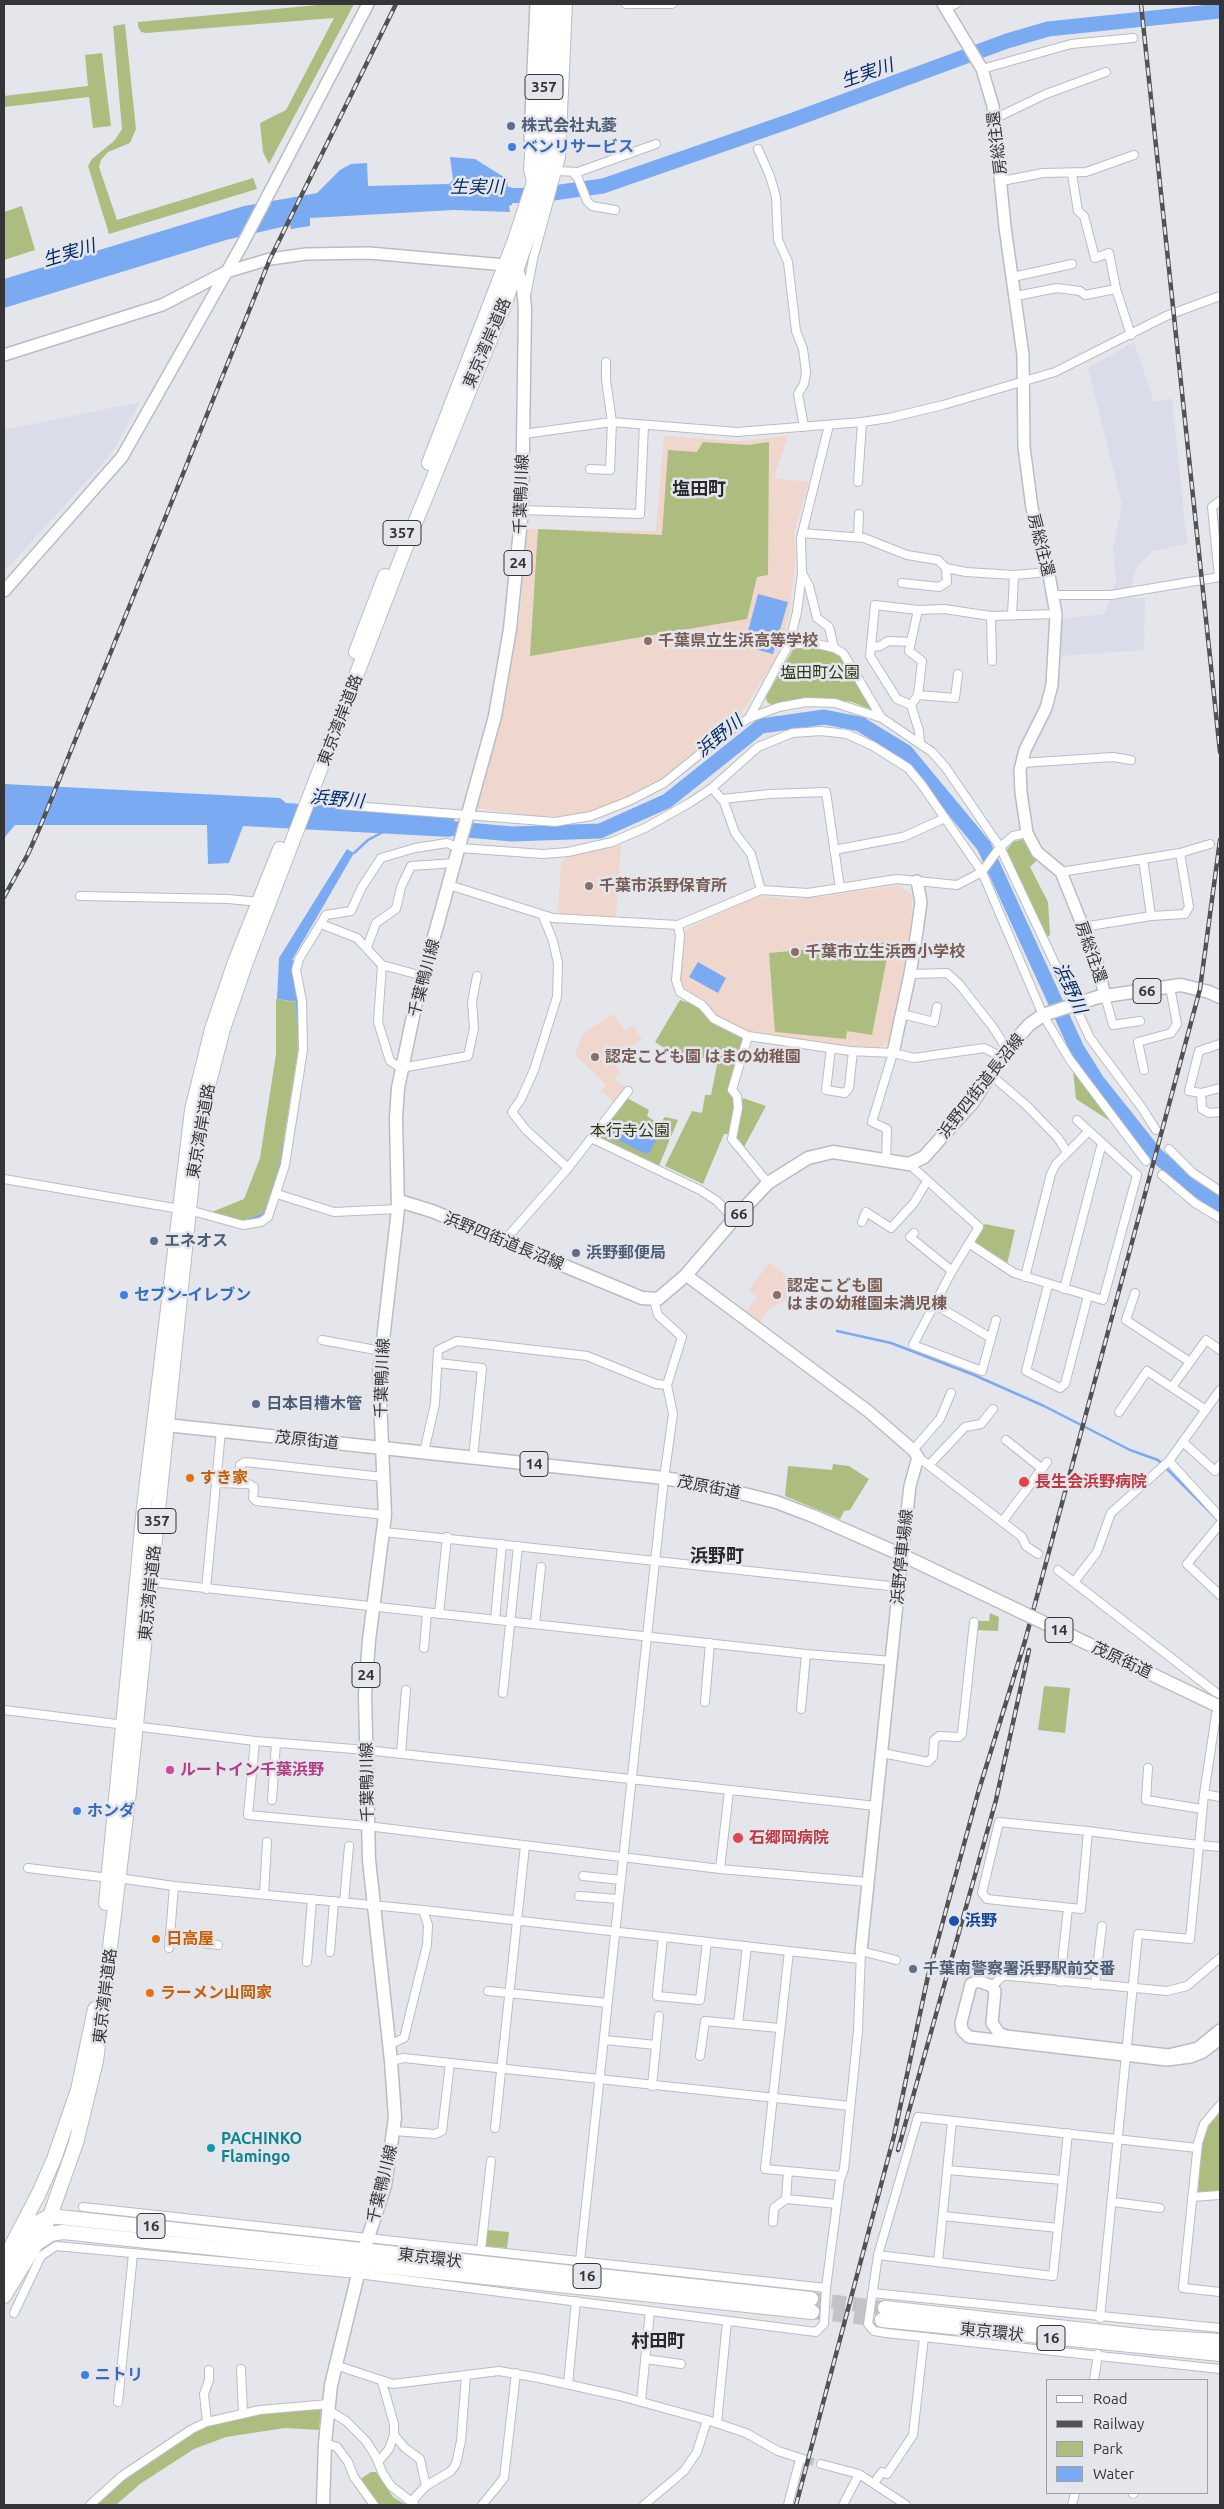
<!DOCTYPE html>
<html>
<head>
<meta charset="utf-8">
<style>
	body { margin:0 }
	#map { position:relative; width:1224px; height:2509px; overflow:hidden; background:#e5e6ec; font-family:Ubuntu,sans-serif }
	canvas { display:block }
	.frame { position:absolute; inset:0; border:5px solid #353537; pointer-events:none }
	.legend { position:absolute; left:1046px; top:2379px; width:162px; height:115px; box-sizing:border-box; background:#e5e6ec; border:1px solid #9f9fa4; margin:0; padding:6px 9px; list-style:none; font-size:15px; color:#353537 }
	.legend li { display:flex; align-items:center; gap:10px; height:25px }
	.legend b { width:25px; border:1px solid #9f9fa4 }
</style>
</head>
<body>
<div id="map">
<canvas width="1224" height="2509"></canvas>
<div class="frame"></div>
<ul class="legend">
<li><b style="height:6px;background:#fff"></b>Road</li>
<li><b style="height:6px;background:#525254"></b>Railway</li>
<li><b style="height:14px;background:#acbd7f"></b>Park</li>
<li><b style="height:14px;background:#7aaaf2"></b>Water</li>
</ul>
</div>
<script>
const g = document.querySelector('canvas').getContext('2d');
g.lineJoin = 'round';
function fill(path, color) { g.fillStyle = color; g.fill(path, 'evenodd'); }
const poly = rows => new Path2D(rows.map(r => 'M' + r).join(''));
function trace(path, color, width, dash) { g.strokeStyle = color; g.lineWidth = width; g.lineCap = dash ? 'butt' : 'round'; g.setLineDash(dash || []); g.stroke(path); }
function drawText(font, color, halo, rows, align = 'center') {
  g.font = font + ' Ubuntu,"Noto Sans JP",sans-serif'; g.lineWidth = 5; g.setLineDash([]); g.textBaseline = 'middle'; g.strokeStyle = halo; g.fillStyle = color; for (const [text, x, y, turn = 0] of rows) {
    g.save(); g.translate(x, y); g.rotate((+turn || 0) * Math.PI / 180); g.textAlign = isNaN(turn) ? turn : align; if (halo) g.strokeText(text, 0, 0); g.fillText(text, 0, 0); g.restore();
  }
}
fill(poly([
	[1134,342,1154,402,1172,398,1187,544,1153,551,1137,566,1128,598,1145,598,1144,650,1061,656,1061,619,1105,614,1116,581,1113,547,1122,505,1088,368],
	[140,402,111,454,4,572,4,430]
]), '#dadce9');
fill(poly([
	[664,436,738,441,788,436,774,478,809,482,794,534,796,557,788,621,774,661,738,719,672,773,623,802,578,815,541,817,476,808,502,711,520,615,526,529,656,531],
	[621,845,616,918,562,915,558,910,561,862,567,857],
	[899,885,913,896,906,970,889,1042,874,1050,748,1032,715,1017,684,995,680,985,683,935,688,928,758,896,789,899,819,897],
	[613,1014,625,1031,633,1025,642,1039,612,1059,621,1073,614,1078,626,1088,614,1102,601,1091,607,1085,575,1055,583,1033],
	[770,1262,795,1283,801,1292,798,1297,783,1301,770,1309,758,1324,745,1313,757,1297,748,1291]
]), '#f0d7ce');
fill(poly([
	[328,4,354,4,269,164,263,152,260,123,286,110,334,18,146,33,141,32,138,26,138,22],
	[125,24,136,129,130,143,108,152,101,160,99,167,117,220,253,178,257,189,109,234,88,166,92,159,114,141,122,129,113,26],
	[102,53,111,126,93,128,89,97,4,107,4,96,88,86,85,55],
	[22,206,35,250,4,260,4,212],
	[703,442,748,445,769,442,768,575,757,577,747,619,530,656,538,529,662,535,668,450,697,452],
	[794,648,826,648,841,654,875,711,852,702,829,699,795,700,772,705,767,702,766,697],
	[1024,839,1038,859,1030,867,1048,902,1050,935,1044,938,1005,852,1013,842],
	[890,942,872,1035,847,1031,846,1039,775,1032,769,953],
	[276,999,296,1002,298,1050,280,1164,264,1213,241,1221,212,1212,244,1199,260,1158,276,1054],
	[680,1000,699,1006,714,1023,741,1036,743,1040,728,1092,735,1096,736,1108,730,1134,724,1134,703,1184,665,1166,692,1111,702,1113,705,1095,711,1095,717,1065,697,1055,674,1054,655,1042],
	[1073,1071,1110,1121,1076,1099],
	[627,1098,649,1110,647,1116,659,1124,665,1117,678,1120,658,1168,596,1138],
	[743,1098,766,1106,744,1147,735,1136],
	[985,1224,1015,1230,1007,1264,974,1244],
	[833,1464,849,1466,869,1479,850,1510,844,1511,840,1519,785,1496,788,1466,832,1470],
	[990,1613,999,1617,998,1631,975,1630,976,1621,989,1621],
	[1044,1686,1070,1688,1065,1733,1038,1730],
	[1220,2111,1220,2191,1203,2194,1198,2192,1202,2144,1209,2125],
	[487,2230,509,2232,507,2248,485,2246],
	[321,2410,319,2430,285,2428,226,2437,194,2449,140,2484,116,2505,96,2505,128,2476,202,2428,246,2415,277,2411],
	[371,2472,376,2472,393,2497,406,2505,377,2505,359,2480]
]), '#acbd7f');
fill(poly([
	[450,157,475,159,507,179,508,187,511,187,512,205,509,206,510,212,454,210,310,218,310,226,291,229,290,225,226,240,4,308,4,279,244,206,317,193,340,170,351,164,367,163,368,186,449,184,453,180],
	[758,594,788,602,773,654,744,646],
	[4,784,280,798,286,803,456,814,450,837,243,826,229,863,208,864,207,825,15,825,4,838],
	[347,849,354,853,292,960,294,960,292,974,298,1002,277,999,279,958],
	[698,962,726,978,718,993,689,977],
	[622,1121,625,1133,634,1138,641,1127,651,1125,656,1132,656,1140,650,1152,646,1154,608,1135]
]), '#7aaaf2');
trace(poly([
	[354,853,368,840,383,832],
	[297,1001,299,1045],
	[245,1221,265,1214,281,1164,284,1144],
	[837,1331,891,1343,974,1375,1044,1406,1130,1450,1158,1460,1220,1522]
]), '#7aaaf2', 2.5);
trace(poly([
	[493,196,539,195,603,186,793,120,1007,41,1048,29,1220,11],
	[434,827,512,834,600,831,667,801,761,726,824,717,860,724,906,752,984,846,1077,1049,1097,1081,1156,1155,1191,1185,1220,1205]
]), '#7aaaf2', 15);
trace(poly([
	[806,2460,821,2464]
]), '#c2c3c8', 8, [8, 4]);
trace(poly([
	[811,2299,885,2308],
	[812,2312,882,2320]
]), '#c2c3c8', 14, [14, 7]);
const street = poly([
	[626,4,672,4],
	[945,8,956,4],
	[982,69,1071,44,1133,38],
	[996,118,1046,94,1106,72],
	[530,139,528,170,531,181],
	[758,149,770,176,776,197,778,240,788,262,796,331,803,349,806,372,804,384,798,394,804,427],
	[558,171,578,172,656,144],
	[572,172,578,178,587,201,592,206,615,210],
	[1072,174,1078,211,1084,216,1095,258,1109,253,1116,289,1131,335],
	[1002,181,1043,173,1086,172,1134,155],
	[1013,277,1072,264],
	[527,291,533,259,561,157,568,4],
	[1016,296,1057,288,1080,291,1085,295,1116,289],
	[523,434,612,422,737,432,862,422,889,418,943,405,1055,372,1166,316,1220,296],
	[590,469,610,470,612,422,606,380,606,362],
	[858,482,862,422],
	[522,510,640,514,644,425],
	[802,533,864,538,907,555,938,560,946,568,947,582,939,587,902,583],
	[858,537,859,514],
	[946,568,966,572,1014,575,1049,572],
	[802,573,809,586,817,618,829,627,834,648],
	[1219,577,1212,507,1220,501],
	[1052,595,1111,595,1220,577],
	[918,610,944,609,991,616,1056,614],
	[1012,615,1014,575],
	[991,616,992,661],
	[789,644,817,644,834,648,843,653,881,717],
	[871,647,880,646,888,641,911,642],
	[918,695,955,698,958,674],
	[911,705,897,699,870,656,875,605,918,610,909,651,922,661,918,695,911,705,919,731,920,742],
	[749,718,789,644,797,612,802,573,801,538,829,425],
	[1022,763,1113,757,1131,760],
	[712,788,724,802,735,833,751,854,761,890],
	[323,798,341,805,555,822,591,816,629,801,664,783,726,733,749,718,779,707,806,702,835,703,882,718,932,752,946,768,1000,847,1090,1038,1142,1108,1156,1130],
	[722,799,770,794,826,792,840,888],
	[834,850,903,837,945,818],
	[1180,853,1210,844],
	[1061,872,1180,853,1189,907,1185,914,1151,916],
	[449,885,553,918,678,925,761,890,808,893,897,879,957,885,982,872,1000,847,1013,836,1027,833],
	[80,896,228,899,260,902],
	[543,916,553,941,558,963,557,997,534,1070,521,1099,512,1112,526,1130,568,1168],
	[321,924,357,938,382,965,423,976],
	[678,925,680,936,676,980,680,992,702,1005,714,1019,748,1036,850,1051,893,1053,914,1058,984,1048,1002,1057],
	[1083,927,1151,916,1143,859],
	[367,947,376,923,396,909,401,887,411,866,455,863],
	[382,965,378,1022,390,1061,401,1068,468,1056,474,1028,472,1002,477,976],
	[910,974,947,973,959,984,992,1026,1007,1049],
	[1105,996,1113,1025,1140,1021],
	[902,1014,934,1022,937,1007],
	[748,1036,732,1090,737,1096,738,1108,732,1139,768,1183],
	[1220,1044,1199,1051,1189,1091,1201,1093,1220,1088],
	[831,1048,826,1090,845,1093,849,1088,853,1051],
	[1144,1070,1138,1042,1171,1033,1177,1024,1170,987],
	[991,1075,1026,1105,1058,1138,1067,1152],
	[1201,1093,1202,1109,1209,1113,1220,1112],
	[593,1139,700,1190,717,1201,734,1219],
	[1169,1149,1193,1173,1220,1191],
	[886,1162,887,1129,872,1122,893,1053],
	[909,1164,979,1227,952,1271,913,1345,982,1371,996,1320],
	[1162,1175,1195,1203,1220,1218],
	[4,1179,180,1209],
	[277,1194,334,1212,398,1209],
	[189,1210,243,1225,261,1222,268,1217,285,1165,303,1050,302,1001,296,970,299,959,326,915,351,911,362,887,381,858,415,848,447,843,459,848,543,854,568,852,612,842,645,828,691,802,712,788,758,747,792,733,821,731,847,734,873,746,908,768,922,785,982,872,1043,1015,1070,1060,1146,1161],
	[862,1222,866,1212,891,1228,914,1203,927,1181],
	[914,1233,910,1237,952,1271],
	[504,1241,568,1168,628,1091],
	[970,1244,1014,1273,1103,1300,1137,1175,1077,1120],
	[1025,1277,1051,1174,1056,1164,1089,1131],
	[1048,1285,1026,1371,1060,1388,1065,1384,1088,1296],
	[1064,1289,1102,1143],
	[1135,1293,1126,1320,1190,1362],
	[934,1304,991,1338],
	[322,1340,381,1351],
	[438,1363,482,1368,473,1458],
	[1172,1387,1206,1340,1220,1350],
	[1119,1412,1147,1371,1206,1410],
	[1006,1440,1041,1468],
	[1183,1442,1215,1471,1220,1465],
	[913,1450,940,1419,951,1393],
	[424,1452,435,1404,438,1350,457,1341,587,1356,656,1384,667,1385],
	[918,1457,1022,1537,1026,1546,1038,1554],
	[1169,1461,1220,1517],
	[929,1465,965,1427,981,1424,993,1409],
	[217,1483,249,1484,254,1487,253,1498,256,1501,385,1515],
	[238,1484,240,1465,245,1462,383,1477],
	[1002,1522,1047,1462],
	[1220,1524,1187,1564,1220,1595],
	[384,1532,899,1587],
	[1058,1570,1219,1695,1204,1794,1190,1939,1138,1934,1100,2318],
	[151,1582,806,1654,892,1661],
	[1074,1582,1097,1552,1111,1513,1169,1461,1220,1390],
	[206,1589,221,1431],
	[439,1614,447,1537],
	[495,1620,502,1544],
	[535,1624,541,1567],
	[424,1648,427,1613],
	[503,1693,518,1546],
	[705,1702,710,1643],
	[801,1709,806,1654],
	[4,1710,255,1741,366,1750,876,1806],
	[255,1741,248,1815,367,1826,720,1869,868,1882],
	[882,1753,928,1762,933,1757,934,1740,939,1736,959,1737,962,1734,974,1622],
	[401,1754,406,1690],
	[1148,1768,1146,1800,1202,1809],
	[1204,1794,1220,1797],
	[272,1800,276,1743],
	[1088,1831,1081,1909,987,1899,982,1893,999,1822,1047,1827,1088,1831,1141,1838,1199,1845,1220,1847],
	[28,1868,109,1878],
	[720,1869,729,1791],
	[583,1876,621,1880],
	[118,1878,174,1886,423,1910,860,1959],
	[264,1894,267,1842],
	[579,1896,619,1899],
	[344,1902,349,1846],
	[663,1937,657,1996,700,2000,707,1942],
	[169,1939,218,1945],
	[169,1948,174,1886],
	[789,1951,765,2169,841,2176],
	[330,1952,334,1901],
	[307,1962,312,1899],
	[1060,1982,1068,1908],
	[1095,1985,1102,1926],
	[992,1986,1003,1976,1010,1976,1167,1991,1187,1986,1220,1958],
	[488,1991,607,2003],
	[738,2024,747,1946],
	[604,2040,656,2045],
	[389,2045,404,2038,427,1945,428,1925,423,1910],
	[700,2056,705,2021,779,2028],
	[391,2061,404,2058,850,2106],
	[652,2086,659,2016],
	[1220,2105,1204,2124,1198,2143,1183,2288,1220,2292],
	[495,2128,525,1846],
	[394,2131,435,2134,442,2131,450,2063],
	[1197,2148,918,2117,878,2255,868,2324,874,2331,886,2333,1220,2369],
	[947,2170,1063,2180],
	[1192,2197,1220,2195],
	[786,2199,788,2171],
	[1113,2202,1160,2208],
	[83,2207,826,2288],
	[943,2216,1058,2228],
	[773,2222,774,2208,786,2199,837,2204],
	[481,2250,491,2161],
	[878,2255,1053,2276,1068,2133],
	[580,2261,664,1478,673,1414,667,1385,682,1337,658,1315,654,1300],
	[938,2262,952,2121],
	[872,2293,1220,2328],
	[14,2313,41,2256,56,2246,358,2274,816,2332,824,2324,826,2288,840,2180,844,2169,858,2031,861,1951,896,1960],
	[645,2359,681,2364],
	[335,2365,393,2384,499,2371,539,2378,620,2396,707,2420,746,2433,778,2451,806,2460],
	[241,2369,243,2413],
	[1094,2380,1098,2354],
	[568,2384,576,2301],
	[118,2402,133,2254],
	[641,2402,650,2311],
	[328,2410,346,2421,366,2441,375,2455,383,2474,391,2486,414,2504],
	[207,2422,204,2394,209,2380,209,2370],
	[717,2423,727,2322],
	[394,2435,405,2448,420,2459,426,2486],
	[325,2443,337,2447,348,2462,354,2477,374,2505],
	[378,2462,389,2449,394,2435,394,2424,382,2382],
	[821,2464,859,2474,906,2505],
	[874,2483,882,2472,887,2474,913,2435,924,2337],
	[1133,2494,1134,2493],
	[411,2502,426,2486,451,2471,456,2464,461,2441,466,2375],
	[90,2505,122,2476,192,2429,207,2422,260,2410,329,2404],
	[482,2505,504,2478,516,2373],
	[644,2505,684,2471,697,2452,707,2420],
	[788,2505,800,2459],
	[843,2505,859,2474],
	[1072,2505,1075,2493]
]);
const secondary = poly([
	[943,4,982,69,993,106,1005,227,1023,355,1024,447,1032,508,1047,564,1056,614,1052,685,1046,708,1025,750,1020,770,1021,792,1027,833,1037,852,1061,872,1096,959,1105,996],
	[530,139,536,4],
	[4,355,162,305,226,272,270,259,306,254,369,253,505,265],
	[4,591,122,457,243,243,368,4],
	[893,1053,910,974,917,931,921,902,917,881],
	[686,1275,868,1411,913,1450,918,1457,910,1486,902,1555,861,1951],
	[1220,2030,1198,2048,1168,2055,1006,2036,999,2033,992,2023,995,1991,992,1986,978,1981,971,1984,961,2023,962,2030,969,2037,1167,2060,1190,2057,1203,2052,1220,2039]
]);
const primary = poly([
	[399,1201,432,1211,642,1298,658,1299,686,1275,734,1219,768,1183,808,1158,833,1152,909,1164,924,1157,973,1102,1007,1049,1030,1024,1043,1015,1098,997,1181,985,1209,992,1220,997],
	[157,1424,664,1478,712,1486,776,1502,813,1516,902,1555],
	[323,2505,325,2443,331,2385,364,2250,385,2186,395,2118,391,2061,369,1860,365,1695,369,1640,385,1515,379,1375,398,1209,396,1118,398,1088,416,1002,495,716,510,629,522,510,525,308,523,287,517,270,511,267]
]);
const highway = poly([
	[429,463,515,240,533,185,541,144,547,4],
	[356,652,385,576],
	[106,1903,144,1507,192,1110,212,1029,235,962,280,849],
	[37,2243,51,2234,63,2232,812,2312],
	[4,2260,39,2193,54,2159,78,2090,95,2009],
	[4,2278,36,2223,50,2216,811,2299],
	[4,2296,36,2244,50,2216,76,2143,96,2061,129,1792,192,1181,206,1094,223,1029,246,962,411,533,503,308,534,219,551,153,558,4],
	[885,2308,1149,2337,1220,2341],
	[882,2320,1220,2354]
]);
trace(street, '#bbbcc2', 10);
trace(secondary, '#bbbcc2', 14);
trace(primary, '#bbbcc2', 15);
trace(highway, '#bbbcc2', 16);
trace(street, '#fff', 8);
trace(secondary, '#fff', 11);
trace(primary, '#fff', 12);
trace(highway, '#fff', 14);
const rail = poly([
	[1141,4,1220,752],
	[4,897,28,854,40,827,270,259,396,4],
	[898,2150,996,1800,1029,1650],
	[796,2505,894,2136,928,1976,978,1793,1025,1641,1200,989,1220,840]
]);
trace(rail, '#525254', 4.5);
trace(rail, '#e5e6ec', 2.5, [8]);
const primaryBridge = poly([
	[902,1555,1216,1705]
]);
trace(primaryBridge, '#bbbcc2', 15, []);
trace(primaryBridge, '#fff', 12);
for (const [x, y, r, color] of [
	[511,126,5,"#5c6f8a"],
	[512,147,5,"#3f7fe0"],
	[648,641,5,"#8d6e63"],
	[589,886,5,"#8d6e63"],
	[795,952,5,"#8d6e63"],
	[595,1057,5,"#8d6e63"],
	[154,1241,5,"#5c6f8a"],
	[576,1253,5,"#5c6f8a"],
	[124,1295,5,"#3f7fe0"],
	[777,1295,5,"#8d6e63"],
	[256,1404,5,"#5c6f8a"],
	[190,1478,5,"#e8710a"],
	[1024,1482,6,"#e0444e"],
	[170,1770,5,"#d1479c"],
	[77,1811,5,"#3f7fe0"],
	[738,1838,6,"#e0444e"],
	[954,1921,6,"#1a4fb4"],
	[156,1939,5,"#e8710a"],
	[913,1969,5,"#5c6f8a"],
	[150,1993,5,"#e8710a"],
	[211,2148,5,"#0f9aa8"],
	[85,2375,5,"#3f7fe0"]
]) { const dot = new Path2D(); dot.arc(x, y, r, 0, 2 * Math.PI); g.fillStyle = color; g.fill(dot); trace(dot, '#e5e6ec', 2); }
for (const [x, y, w] of [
	[544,87,38],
	[402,533,38],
	[518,563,28],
	[1147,991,28],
	[739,1214,28],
	[534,1464,28],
	[157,1521,38],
	[1059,1630,28],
	[366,1675,28],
	[151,2226,28],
	[587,2276,28],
	[1051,2338,28]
]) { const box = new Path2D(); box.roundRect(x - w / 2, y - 12.5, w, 25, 4); g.fillStyle = '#e5e6ec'; g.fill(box); trace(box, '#353537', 1); }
drawText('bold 15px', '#353537', null, [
	["357",544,87],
	["357",402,533],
	["24",518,563],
	["66",1147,991],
	["66",739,1214],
	["14",534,1464],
	["357",157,1521],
	["14",1059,1630],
	["24",366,1675],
	["16",151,2226],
	["16",587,2276],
	["16",1051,2338]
]);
drawText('bold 16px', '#4e5e75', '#e5e6ec', [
	["株式会社丸菱",521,126],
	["エネオス",164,1241],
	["浜野郵便局",586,1253],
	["日本目槽木管",266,1404],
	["千葉南警察署浜野駅前交番",923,1969]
], 'left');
drawText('16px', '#353537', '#e5e6ec', [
	["房総往還",997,143,-97],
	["東京湾岸道路",487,343,-67],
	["千葉鴨川線",521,494,-88],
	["房総往還",1041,545,76],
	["東京湾岸道路",340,720,-69],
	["房総往還",1091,952,71],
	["千葉鴨川線",424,978,-75],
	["浜野四街道長沼線",981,1086,-52],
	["東京湾岸道路",201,1131,-80],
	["浜野四街道長沼線",504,1241,22],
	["千葉鴨川線",382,1378,-88],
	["茂原街道",307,1440,6],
	["茂原街道",709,1487,11],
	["浜野停車場線",902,1557,-84],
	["東京湾岸道路",150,1593,-84],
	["茂原街道",1122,1660,25],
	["千葉鴨川線",367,1782,-91],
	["東京湾岸道路",105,1996,-83],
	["千葉鴨川線",382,2184,-76],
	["東京環状",430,2258,7],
	["東京環状",992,2332,6]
]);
drawText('bold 16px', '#366cbe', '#e5e6ec', [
	["ベンリサービス",522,147],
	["セブン-イレブン",134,1295],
	["ホンダ",87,1811],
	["ニトリ",95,2375]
], 'left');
drawText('bold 16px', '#785e54', '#e5e6ec', [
	["千葉県立生浜高等学校",658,641],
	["千葉市浜野保育所",599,886],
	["千葉市立生浜西小学校",805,952],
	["認定こども園 はまの幼稚園",605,1057],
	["認定こども園",787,1286],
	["はまの幼稚園未満児棟",787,1304]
], 'left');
drawText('16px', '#2e3711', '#e5e6ec', [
	["塩田町公園",820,673],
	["本行寺公園",630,1131]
]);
drawText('bold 16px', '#c56008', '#e5e6ec', [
	["すき家",200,1478],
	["日高屋",166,1939],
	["ラーメン山岡家",160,1993]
], 'left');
drawText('bold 16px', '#be3a42', '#e5e6ec', [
	["長生会浜野病院",1035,1482],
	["石郷岡病院",749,1838]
], 'left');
drawText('bold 16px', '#b23c85', '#e5e6ec', [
	["ルートイン千葉浜野",180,1770]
], 'left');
drawText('bold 16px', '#164399', '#e5e6ec', [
	["浜野",965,1921]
], 'left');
drawText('bold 16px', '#0d838f', '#e5e6ec', [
	["PACHINKO",221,2139],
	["Flamingo",221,2157]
], 'left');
drawText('italic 18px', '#002b69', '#e5e6ec', [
	["生実川",867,73,-19],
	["生実川",477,187],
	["生実川",69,253,-17],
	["浜野川",719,736,-39],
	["浜野川",337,799,5],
	["浜野川",1070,988,65]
]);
drawText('bold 18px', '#28292d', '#e5e6ec', [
	["塩田町",699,489],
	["浜野町",717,1556],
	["村田町",658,2341]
]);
</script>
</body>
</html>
